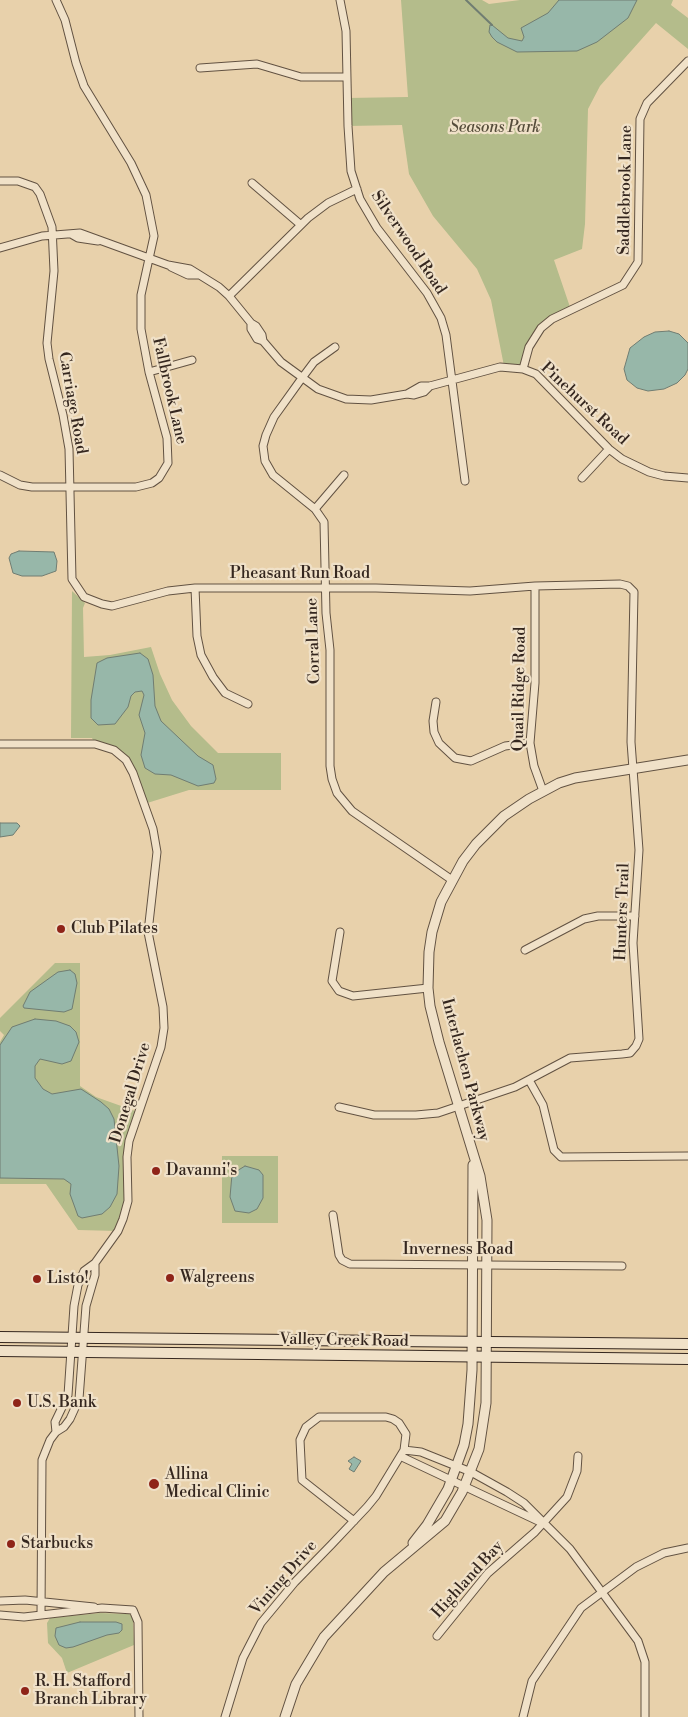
<!DOCTYPE html>
<html>
<head>
<meta charset="utf-8">
<style>
	body { margin:0 }
	canvas { display:block; background:#e8d1ab }
</style>
</head>
<body>
<canvas width="688" height="1717"></canvas>
<script>
const g = document.querySelector('canvas').getContext('2d');
g.lineJoin = 'round';
function fill(path, color) { g.fillStyle = color; g.fill(path, 'evenodd'); }
const poly = rows => new Path2D(rows.map(r => 'M' + r).join(''));
function trace(path, color, width, dash) { g.strokeStyle = color; g.lineWidth = width; g.lineCap = dash ? 'butt' : 'round'; g.setLineDash(dash || []); g.stroke(path); }
function drawText(font, color, halo, rows, align = 'center') {
  g.font = font + ' "Libre Bodoni",serif'; g.lineWidth = 4.5; g.setLineDash([]); g.textBaseline = 'middle'; g.strokeStyle = halo; g.fillStyle = color; for (const [text, x, y, turn = 0] of rows) {
    g.save(); g.translate(x, y); g.rotate((+turn || 0) * Math.PI / 180); g.textAlign = isNaN(turn) ? turn : align; if (halo) g.strokeText(text, 0, 0); g.fillText(text, 0, 0); g.restore();
  }
}
fill(poly([
	[401,0,482,0,489,4,520,0,673,0,671,5,688,18,688,49,656,23,600,86,588,109,585,224,582,249,554,260,571,310,552,319,535,337,523,369,504,366,491,300,477,269,433,216,409,174,402,125,348,126,347,98,408,97],
	[72,591,85,603,83,608,84,657,110,655,151,647,160,674,172,700,191,726,218,753,281,753,281,790,189,790,144,804,126,760,95,744,92,738,71,738],
	[55,963,80,963,80,1086,96,1097,138,1112,129,1141,128,1192,118,1231,78,1230,46,1184,0,1184,0,1042,4,1035,0,1031,0,1018],
	[222,1156,278,1156,278,1223,222,1223],
	[100,1613,130,1614,133,1620,134,1645,67,1673,62,1658,48,1643,47,1623,50,1618]
]), '#b4bc8b');
const water = poly([
	[559,0,637,0,628,18,597,42,577,51,517,52,497,42,492,37,489,32,490,25,492,25,508,38,522,41,524,37,521,28,548,13,559,0],
	[669,331,679,334,688,343,688,369,685,375,677,383,664,389,648,391,637,388,627,380,624,369,630,348,644,337,655,332,669,331],
	[19,551,54,552,57,561,56,571,42,576,22,576,13,573,9,558,11,554,19,551],
	[140,653,148,659,153,675,155,706,161,721,198,756,213,765,216,779,214,783,198,786,171,775,155,774,145,768,141,755,145,733,139,715,144,695,142,691,135,692,131,696,128,707,115,724,98,725,91,718,91,700,97,663,107,658,140,653],
	[0,823,17,823,20,826,13,835,0,837,0,823],
	[70,970,75,974,77,983,72,1009,64,1012,24,1008,23,1006,30,992,58,972,70,970],
	[35,1019,56,1021,70,1026,76,1032,79,1042,71,1061,62,1064,40,1059,35,1066,35,1078,43,1089,52,1094,81,1089,101,1102,109,1109,114,1119,119,1166,117,1194,110,1207,102,1214,82,1218,78,1216,70,1194,71,1184,64,1179,0,1178,0,1045,12,1027,35,1019],
	[245,1166,259,1170,263,1175,263,1198,257,1209,249,1213,235,1211,230,1197,232,1174,245,1166],
	[354,1457,361,1461,354,1472,349,1469,352,1464,348,1461,354,1457],
	[80,1622,116,1622,122,1624,122,1630,119,1633,107,1635,73,1647,66,1648,59,1645,55,1636,56,1628,80,1622]
]);
fill(water, '#97b7a9');
trace(water, '#707d72', 1);
trace(poly([
	[466,0,492,25]
]), '#707d72', 2);
const minor = poly([
	[340,0,346,31,348,126,351,171,360,199,377,228,427,293,441,318,446,335,465,481],
	[200,68,257,64,301,77,347,77],
	[0,181,18,181,35,187,40,194,52,227,54,271,47,343,49,359,63,415,69,449,72,579,84,597,102,604,112,606,168,591,195,588,376,588,470,591,535,586,620,584,628,586,634,592,631,742,639,850,633,943,639,1039,636,1046,630,1053,622,1054,570,1058,515,1087,438,1113,416,1115,374,1115,339,1107],
	[252,183,301,225],
	[71,234,78,238,98,241],
	[0,248,42,236,80,233,168,265,190,269,219,287,229,296,251,323,256,326,262,335,263,341],
	[171,267,188,275,197,275],
	[229,296,308,218,328,203,357,189],
	[251,323,251,329,257,339,263,341,281,362,318,389,346,399,371,400,407,394,414,395,424,392,430,386],
	[335,347,314,362,302,378,274,417,266,435,263,446,265,461,273,475,315,509,324,522,326,613,330,650,330,766,332,779,337,793,352,811,452,880],
	[523,369,529,347,541,328,552,319,623,285,638,262,640,119,647,103,688,61],
	[149,372,192,360],
	[407,394,421,386,430,386,500,367,523,369,536,374,609,449,622,459,649,472,664,476,688,478],
	[0,475,20,485,32,487,136,487,152,483,159,478,168,463,167,438,149,372,141,329,141,295,154,236,146,195,131,163,84,86,76,63,65,20,56,0],
	[582,478,609,449],
	[315,509,344,475],
	[535,586,535,683,530,743,534,766,543,791],
	[195,588,197,636,201,655,213,677,225,693,248,704],
	[436,702,433,721,434,732,439,743,455,758,471,761,505,746,530,743],
	[0,744,95,744,114,750,126,760,133,773,153,829,157,852,148,932,163,1007,164,1028,161,1047,129,1141,127,1157,128,1201,123,1219,118,1231,95,1263,84,1271,78,1285,74,1306,68,1395,55,1422,56,1432],
	[340,932,332,981,339,991,353,996,428,988],
	[525,950,584,919,598,916,635,916],
	[529,1080,543,1105,554,1150,561,1157,688,1156],
	[333,1215,339,1255,342,1260,350,1264,622,1266],
	[404,1450,421,1452,471,1472,507,1492,524,1503,570,1549,638,1641,645,1662,645,1717],
	[402,1457,538,1521],
	[0,1601,25,1600,94,1607],
	[0,1615,24,1617,102,1608,133,1610,138,1622,139,1717],
	[41,1615,42,1460,50,1440,56,1432,64,1427,70,1419,79,1399,86,1306,95,1275,95,1263],
	[437,1636,488,1573,535,1532,567,1497,577,1471,578,1456],
	[225,1717,243,1658,261,1623,295,1582,332,1544,367,1507,376,1496,404,1450,406,1434,399,1423,393,1419,386,1417,319,1417,306,1427,300,1440,302,1480,354,1521],
	[523,1717,532,1681,581,1608,636,1567,664,1553,688,1548]
]);
const tertiary = poly([
	[413,1543,427,1525,448,1489,464,1445,468,1424,472,1370,473,1165],
	[285,1717,296,1684,324,1637,384,1572,445,1521,462,1492,479,1449,486,1403,487,1220,480,1176,439,1042,430,1006,428,988,429,952,432,932,441,902,463,861,476,844,504,816,529,799,559,783,575,778,688,760]
]);
const secondary = poly([
	[0,1337,688,1344],
	[0,1351,688,1359]
]);
trace(minor, '#625242', 9);
trace(tertiary, '#625242', 11);
trace(secondary, '#35271f', 12);
trace(minor, '#f0e1c8', 7);
trace(tertiary, '#f0e1c8', 9);
trace(secondary, '#f0e1c8', 10);
for (const [x, y, r, color] of [
	[61,929,5,"#8f2418"],
	[156,1171,5,"#8f2418"],
	[170,1278,5,"#8f2418"],
	[37,1279,5,"#8f2418"],
	[17,1403,5,"#8f2418"],
	[154,1484,6,"#8f2418"],
	[11,1544,5,"#8f2418"],
	[25,1691,5,"#8f2418"]
]) { const dot = new Path2D(); dot.arc(x, y, r, 0, 2 * Math.PI); g.fillStyle = color; g.fill(dot); trace(dot, '#f0e1c8', 2); }
drawText('italic 16px', '#554c3a', '#f0e1c8', [
	["Seasons Park",495,128]
]);
drawText('16px', '#35271f', '#f0e1c8', [
	["Saddlebrook Lane",626,190,-89],
	["Silverwood Road",408,243,56],
	["Fallbrook Lane",169,391,77],
	["Carriage Road",72,403,80],
	["Pinehurst Road",584,404,43],
	["Pheasant Run Road",300,574],
	["Corral Lane",314,641,-92],
	["Quail Ridge Road",520,689,-89],
	["Hunters Trail",623,912,-88],
	["Interlachen Parkway",465,1070,75],
	["Donegal Drive",131,1093,-73],
	["Inverness Road",458,1250],
	["Valley Creek Road",344,1341,1],
	["Vining Drive",284,1578,-49],
	["Highland Bay",468,1580,-48]
]);
drawText('16px', '#35271f', '#f0e1c8', [
	["Club Pilates",71,929],
	["Davanni's",166,1171],
	["Walgreens",180,1278],
	["Listo!",47,1279],
	["U.S. Bank",27,1403],
	["Allina",165,1475],
	["Medical Clinic",165,1493],
	["Starbucks",21,1544],
	["R. H. Stafford",35,1682],
	["Branch Library",35,1700]
], 'left');
</script>
</body>
</html>
